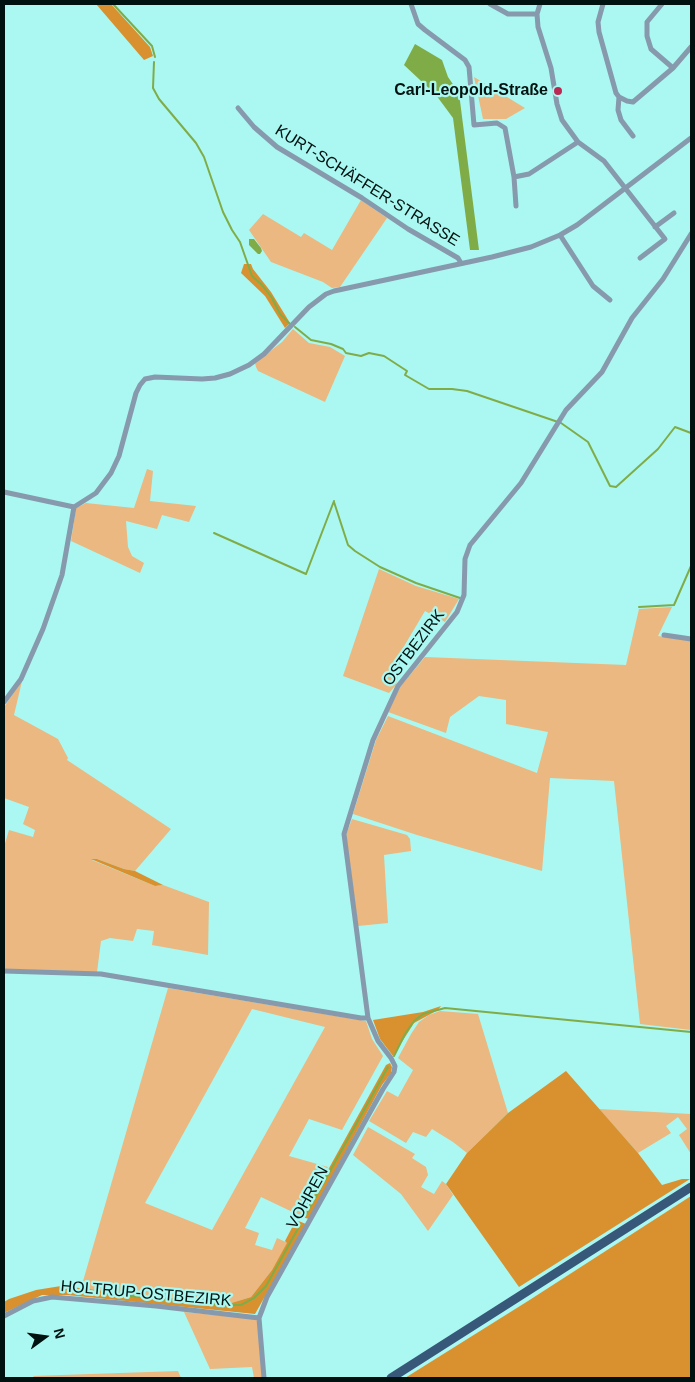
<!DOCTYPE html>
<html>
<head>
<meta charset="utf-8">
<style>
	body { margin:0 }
	#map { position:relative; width:695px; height:1382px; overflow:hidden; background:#aaf8f1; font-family:Arial,sans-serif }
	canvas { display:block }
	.frame { position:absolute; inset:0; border:5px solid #001210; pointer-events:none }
	.north { position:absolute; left:20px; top:1312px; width:50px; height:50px; -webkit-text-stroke:4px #aaf8f1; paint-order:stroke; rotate:76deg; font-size:14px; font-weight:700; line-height:20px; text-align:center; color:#001210 }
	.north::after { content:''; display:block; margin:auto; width:18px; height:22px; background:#001210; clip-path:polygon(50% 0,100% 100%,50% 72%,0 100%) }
</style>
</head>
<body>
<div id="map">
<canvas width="695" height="1382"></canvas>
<div class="frame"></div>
<div class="north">N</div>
</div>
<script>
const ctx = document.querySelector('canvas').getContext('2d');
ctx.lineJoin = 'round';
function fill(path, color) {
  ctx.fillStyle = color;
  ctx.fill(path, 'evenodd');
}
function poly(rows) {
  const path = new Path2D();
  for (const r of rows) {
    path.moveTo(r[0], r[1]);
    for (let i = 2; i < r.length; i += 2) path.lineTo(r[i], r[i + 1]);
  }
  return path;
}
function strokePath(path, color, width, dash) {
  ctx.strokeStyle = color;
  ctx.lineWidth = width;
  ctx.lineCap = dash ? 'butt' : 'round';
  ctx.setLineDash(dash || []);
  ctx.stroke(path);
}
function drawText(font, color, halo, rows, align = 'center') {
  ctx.font = font + ' Arial,sans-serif';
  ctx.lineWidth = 4.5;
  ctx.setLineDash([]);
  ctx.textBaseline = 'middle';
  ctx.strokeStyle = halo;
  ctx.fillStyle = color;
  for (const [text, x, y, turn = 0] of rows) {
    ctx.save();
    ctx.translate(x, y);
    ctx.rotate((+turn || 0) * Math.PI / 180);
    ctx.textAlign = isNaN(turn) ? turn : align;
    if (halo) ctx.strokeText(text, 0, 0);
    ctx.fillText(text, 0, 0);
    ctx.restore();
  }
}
const green = poly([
	[474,77,525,108,506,119,483,119],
	[361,200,387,218,340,287,332,288,323,282,271,262,249,230,263,214,301,237,304,233,332,250],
	[293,329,309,343,330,347,345,356,325,402,258,371,256,367,255,363,282,342],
	[147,469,153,471,150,501,196,506,189,522,162,515,157,529,126,521,128,547,132,556,144,563,140,573,71,541,76,508,86,503,134,508],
	[379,569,416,586,459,599,445,622,425,611,400,653,400,670,396,685,389,693,343,676],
	[672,607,658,636,691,641,691,1030,640,1024,614,781,550,778,542,871,417,835,353,814,376,740,388,716,537,773,548,732,506,724,506,700,479,696,450,717,446,733,388,712,400,687,425,657,626,665,639,609],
	[22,681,14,715,58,739,68,758,67,760,171,829,135,871,124,869,97,859,92,860,155,886,163,885,209,902,208,955,152,945,154,931,137,929,133,941,110,938,101,941,97,972,4,969,4,847,9,830,33,837,35,830,23,824,29,807,4,798,4,707],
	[352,819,407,835,410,839,411,851,384,855,388,923,358,926,346,835],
	[168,988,366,1021,372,1039,383,1056,342,1130,309,1119,289,1156,328,1167,301,1216,261,1197,245,1228,259,1233,255,1245,272,1250,277,1238,288,1243,272,1270,251,1297,228,1304,81,1288],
	[252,1009,325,1027,212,1230,145,1203],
	[440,1011,478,1014,508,1113,467,1153,453,1142,432,1129,426,1137,413,1132,406,1143,369,1121,387,1091,398,1097,413,1070,398,1058,411,1034,419,1022,429,1015],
	[599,1109,691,1114,691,1154,679,1135,687,1129,678,1117,666,1126,671,1133,638,1153],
	[368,1127,415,1154,412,1158,426,1167,428,1175,421,1187,434,1194,442,1181,446,1184,453,1195,428,1231,401,1194,353,1155],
	[184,1312,258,1319,262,1378,254,1378,252,1367,210,1369],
	[178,1371,181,1378,35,1378,33,1376]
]);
const forest = poly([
	[96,4,111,4,150,47,153,56,144,60],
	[244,264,251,264,253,269,271,292,290,323,285,328,265,296,241,273],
	[91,859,97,859,124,869,135,871,163,885,155,886],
	[441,1006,438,1010,414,1023,393,1056,380,1039,373,1020,423,1012],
	[390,1063,392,1067,391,1073,382,1085,309,1219,302,1217,386,1065],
	[566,1071,638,1153,662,1185,682,1179,690,1179,519,1287,446,1184,467,1153,508,1113],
	[691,1196,691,1378,405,1378,528,1301],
	[296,1220,306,1224,255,1314,67,1295,42,1295,4,1313,4,1302,9,1299,36,1290,61,1286,228,1304,251,1297,272,1270,287,1243,285,1241]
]);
const water = poly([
	[415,44,442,60,448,77,459,93,479,250,470,250,453,118,436,95,404,65],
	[249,239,254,239,261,248,262,251,260,254,258,254,249,245]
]);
const stream = poly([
	[113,4,152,46,155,57],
	[154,62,153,88,159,99,196,143,204,157,223,212,232,230,240,242,252,276,262,285,272,298,280,314,290,324],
	[295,327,311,340,331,344,343,349,346,353,361,356,369,353,384,356,407,371,405,375,429,389,452,389,467,391,561,423,588,442,610,486,616,487,658,449,675,427,691,433],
	[334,502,348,545,355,551,380,567,416,583,460,598],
	[214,533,306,574,334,501],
	[639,607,674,605,691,566],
	[394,1056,405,1034,414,1021,423,1014,445,1008,691,1032],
	[305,1216,388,1067],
	[109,1294,219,1305,241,1305,254,1298,266,1286,300,1225]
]);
const street = poly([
	[411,4,418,24,425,30,465,60,469,67,474,125,497,123,505,128,514,177,529,174,578,142],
	[490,4,508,14,537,14],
	[540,4,537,14,538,27,551,68,557,104,562,120,578,142,604,161,665,239,640,258],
	[603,4,598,22,599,32,616,93,619,97,627,101,633,102,673,68,691,47],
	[662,4,647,22,647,36,651,49,673,68],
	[619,97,618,110,621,120,633,136],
	[238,108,254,127,277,147,362,198,408,229,458,258,461,263],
	[514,177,516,206],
	[655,227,674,213],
	[560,235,593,286,610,300],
	[4,492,74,507,96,493,111,473,119,456,136,393,140,385,145,379,155,377,202,379,215,378,230,374,249,365,264,354,309,307,326,294,334,291,492,257,531,247,560,235,577,225,691,138],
	[664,635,691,639],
	[4,702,21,679,43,629,62,575,74,507],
	[4,971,101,974,361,1018,368,1018],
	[4,1316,33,1301,52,1297,156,1306,259,1318],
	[264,1378,259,1318,267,1297,383,1089,394,1072,395,1066,391,1058,378,1041,368,1018,344,834,373,740,398,686,457,612,464,595,465,559,470,545,521,483,566,410,602,372,632,318,663,279,691,234]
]);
const primary = poly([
	[391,1378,691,1187]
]);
const markers = [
	[558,91,5,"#b92953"]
];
const poiNames = [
	["Carl-Leopold-Straße",548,91]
];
const streetNames = [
	["KURT-SCHÄFFER-STRASSE",367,186,32],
	["OSTBEZIRK",414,648,-53],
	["VOHREN",308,1198,-61],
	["HOLTRUP-OSTBEZIRK",146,1294,5]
];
fill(green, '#eab880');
fill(forest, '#d9912f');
fill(water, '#80ac48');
strokePath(stream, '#80ac48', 2);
strokePath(street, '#8799ac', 5);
strokePath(primary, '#375878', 9);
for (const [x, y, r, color] of markers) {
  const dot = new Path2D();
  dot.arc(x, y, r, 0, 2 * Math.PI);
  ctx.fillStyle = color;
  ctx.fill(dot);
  strokePath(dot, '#aaf8f1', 2);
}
drawText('bold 16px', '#001210', '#aaf8f1', poiNames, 'right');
drawText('16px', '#001210', '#aaf8f1', streetNames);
</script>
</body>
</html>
